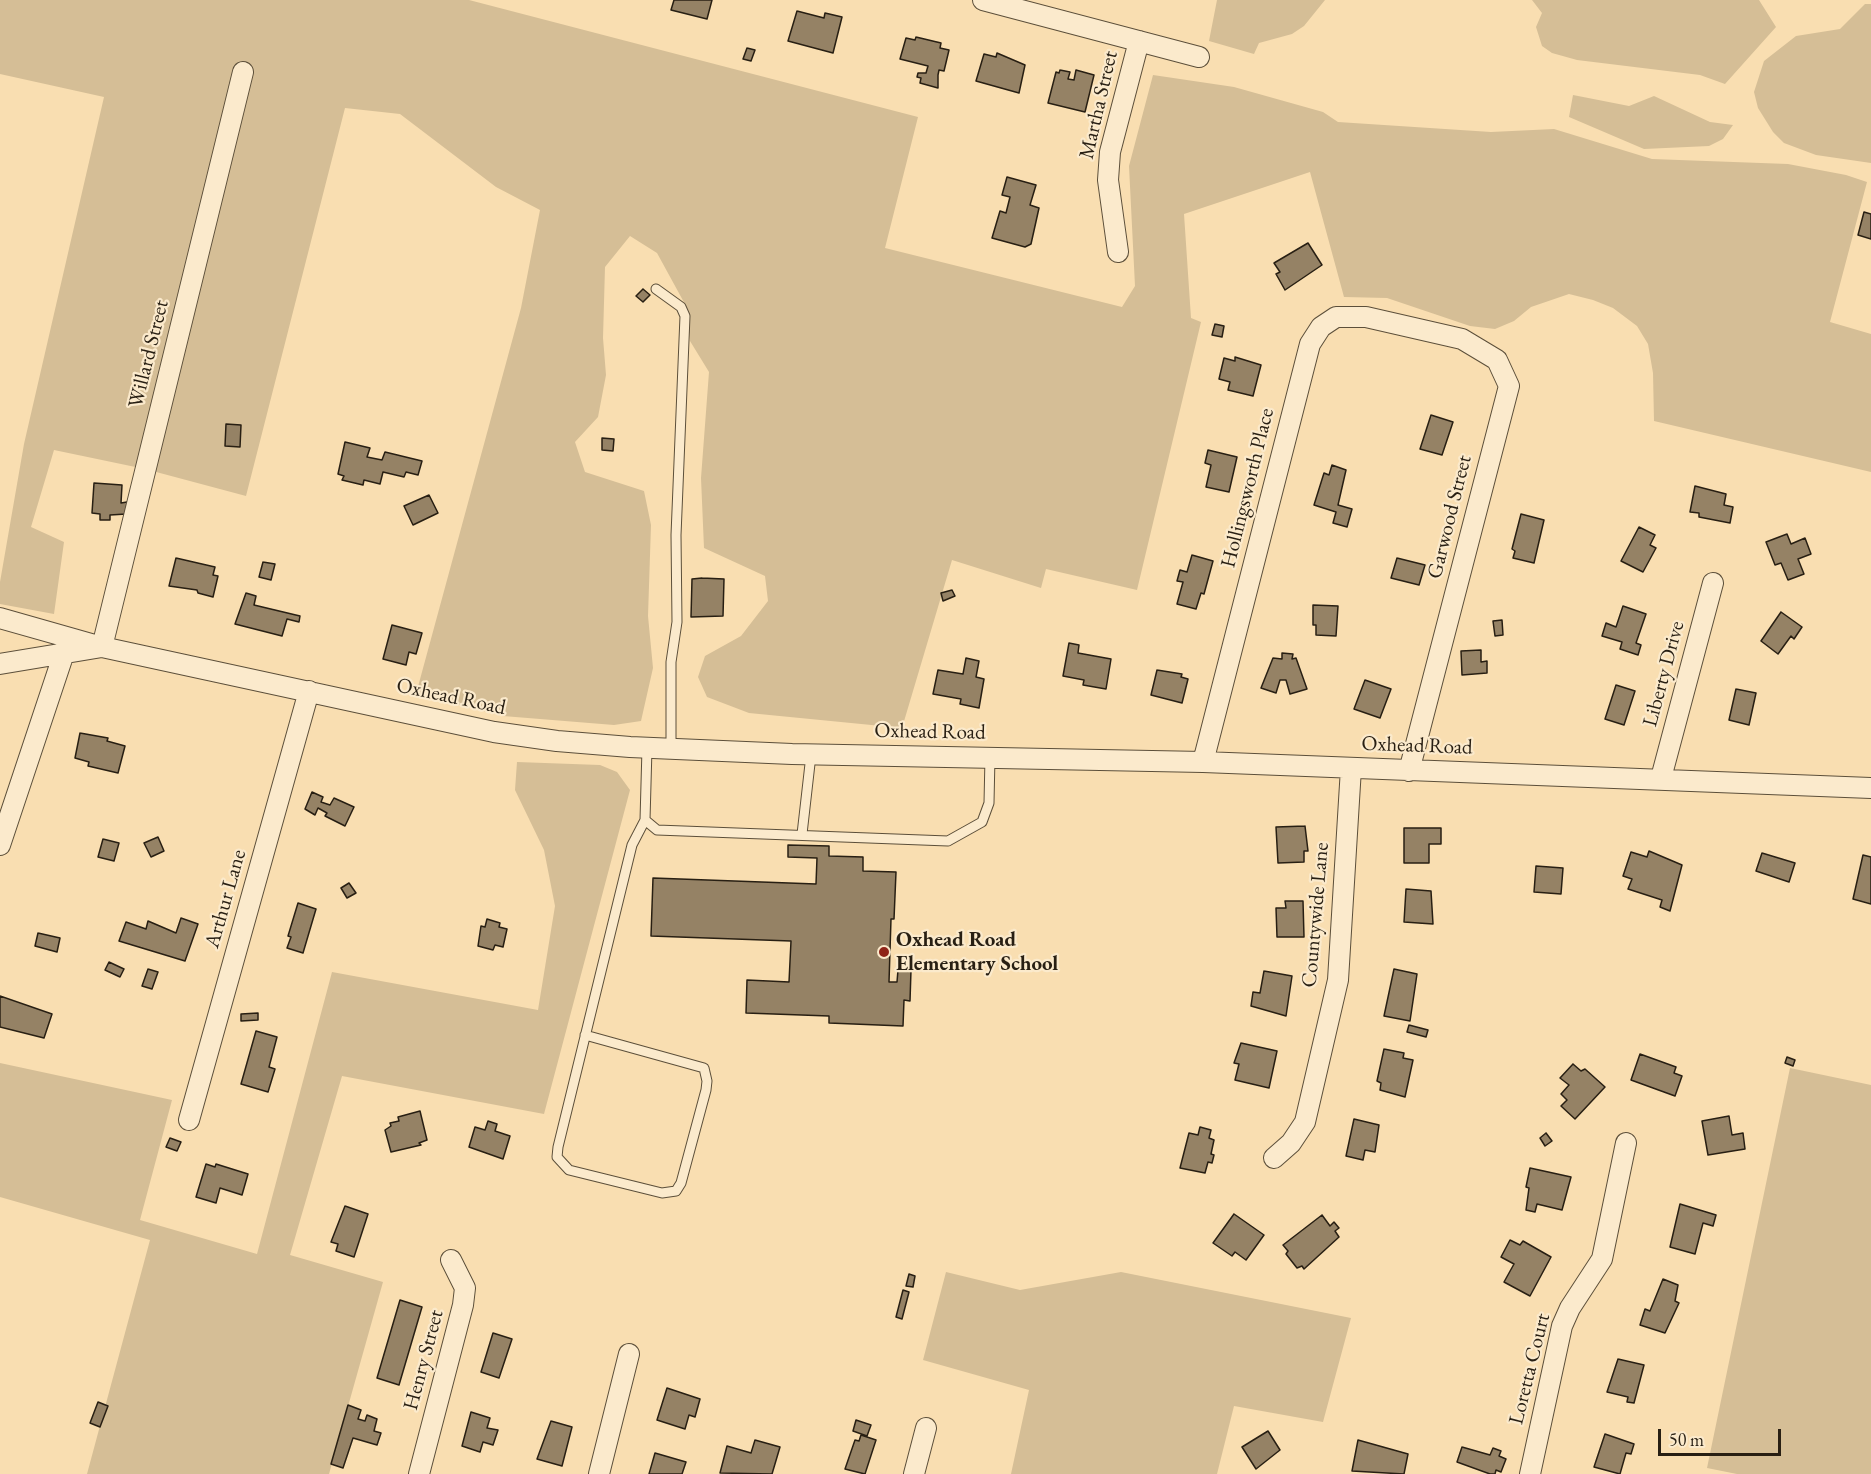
<!DOCTYPE html>
<html>
<head>
<meta charset="utf-8">
<style>
	body { margin:0 }
	#map { position:relative; width:1871px; height:1474px; overflow:hidden; background:#f9deb1; font-family:"EB Garamond",serif }
	canvas { display:block }
	.scale { position:absolute; left:1658px; top:1429px; width:123px; height:27px; box-sizing:border-box; border:3px solid #281f13; border-top:0; padding-left:8px; font-size:18px; line-height:21px; white-space:nowrap; color:#281f13; -webkit-text-stroke:4px #fbeacc; paint-order:stroke }
</style>
</head>
<body>
<div id="map">
<canvas width="1871" height="1474"></canvas>
<div class="scale">50 m</div>
</div>
<script>
const ctx = document.querySelector('canvas').getContext('2d');
ctx.lineJoin = 'round';
function fill(path, color) {
  ctx.fillStyle = color;
  ctx.fill(path, 'evenodd');
}
function poly(rows) {
  const path = new Path2D();
  for (const r of rows) {
    path.moveTo(r[0], r[1]);
    for (let i = 2; i < r.length; i += 2) path.lineTo(r[i], r[i + 1]);
  }
  return path;
}
function strokePath(path, color, width, dash) {
  ctx.strokeStyle = color;
  ctx.lineWidth = width;
  ctx.lineCap = dash ? 'butt' : 'round';
  ctx.setLineDash(dash || []);
  ctx.stroke(path);
}
function drawText(font, color, halo, rows, align = 'center') {
  ctx.font = font + ' "EB Garamond",serif';
  ctx.lineWidth = 4.5;
  ctx.setLineDash([]);
  ctx.textBaseline = 'middle';
  ctx.strokeStyle = halo;
  ctx.fillStyle = color;
  for (const [text, x, y, turn = 0] of rows) {
    ctx.save();
    ctx.translate(x, y);
    ctx.rotate((+turn || 0) * Math.PI / 180);
    ctx.textAlign = isNaN(turn) ? turn : align;
    if (halo) ctx.strokeText(text, 0, 0);
    ctx.fillText(text, 0, 0);
    ctx.restore();
  }
}
const green = poly([
	[0,0,469,0,918,117,885,248,1122,307,1135,286,1129,166,1153,75,1234,87,1323,112,1338,122,1491,132,1554,129,1652,159,1788,164,1846,175,1867,182,1830,322,1871,334,1871,472,1654,421,1653,373,1648,344,1637,326,1613,308,1593,300,1569,294,1531,307,1514,321,1495,329,1470,326,1387,298,1344,297,1310,172,1184,214,1191,318,1201,322,1137,590,1046,569,1041,588,952,560,902,728,749,713,707,697,698,677,705,656,741,636,768,601,765,576,704,548,701,478,709,372,690,341,686,306,657,253,630,236,605,267,603,338,606,375,598,417,575,442,585,472,644,491,651,525,648,616,653,668,641,721,614,725,503,716,416,694,521,308,540,210,496,187,400,114,345,108,246,496,145,469,54,450,31,527,64,542,54,614,0,604,0,582,24,444,104,97,0,74],
	[1217,0,1325,0,1304,26,1292,34,1259,43,1254,54,1209,41],
	[1532,0,1759,0,1776,27,1725,84,1700,75,1577,60,1552,53,1542,46,1536,27,1542,13],
	[1865,4,1871,4,1871,163,1816,155,1784,143,1773,132,1758,108,1754,92,1764,61,1796,36,1840,29],
	[1573,95,1629,106,1654,96,1710,122,1733,125,1723,139,1709,146,1644,149,1569,117],
	[517,762,600,765,617,772,630,790,544,1114,342,1076,290,1255,383,1282,329,1474,87,1474,150,1240,0,1197,0,1063,172,1100,140,1220,257,1254,332,972,538,1010,555,906,544,850,515,790],
	[1790,1068,1871,1085,1871,1474,1737,1474,1707,1468],
	[946,1272,1020,1290,1121,1272,1351,1318,1323,1422,1234,1406,1217,1474,1011,1474,1029,1390,923,1360]
]);
const building = poly([
	[674,0,712,0,707,19,671,10,674,0],
	[797,11,824,18,825,13,842,17,833,53,788,41,797,11],
	[916,37,941,43,940,48,949,50,944,71,939,70,938,75,938,88,920,83,921,78,917,77,918,73,926,73,928,66,900,59,906,38,915,40,916,37],
	[747,48,755,50,751,61,743,59,747,48],
	[997,53,1025,65,1019,93,976,81,984,54,996,57,997,53],
	[1060,70,1070,72,1068,79,1074,80,1076,70,1094,75,1085,112,1048,103,1056,72,1059,73,1060,70],
	[1007,177,1036,185,1030,205,1039,208,1031,244,1025,247,992,238,1000,211,1006,213,1010,197,1002,195,1007,177],
	[1864,212,1871,214,1871,239,1858,235,1864,212],
	[1308,243,1322,265,1285,290,1276,274,1280,272,1274,263,1308,243],
	[643,289,650,295,643,302,636,296,643,289],
	[1215,324,1224,326,1222,337,1212,335,1215,324],
	[1235,357,1261,365,1253,396,1228,390,1230,382,1219,379,1224,358,1235,361,1235,357],
	[1431,415,1453,422,1442,455,1420,449,1431,415],
	[226,424,241,425,240,447,225,446,226,424],
	[602,438,614,439,613,451,602,450,602,438],
	[345,442,370,448,367,457,382,460,385,452,422,461,418,475,406,472,404,477,383,472,380,484,364,480,363,485,342,480,344,476,338,474,345,442],
	[1208,450,1237,457,1229,492,1206,487,1211,465,1205,463,1208,450],
	[1332,465,1346,470,1338,505,1352,509,1347,527,1333,523,1336,512,1314,505,1324,473,1329,475,1332,465],
	[94,483,122,485,121,503,127,502,126,514,110,515,110,520,100,520,100,514,92,513,94,483],
	[1695,486,1726,494,1724,505,1733,507,1730,523,1699,517,1699,513,1690,512,1695,486],
	[429,495,438,513,413,525,404,506,429,495],
	[1521,514,1544,520,1534,563,1513,558,1515,551,1512,549,1521,514],
	[1639,527,1655,535,1650,545,1656,548,1643,572,1621,561,1639,527],
	[1787,534,1791,544,1805,538,1811,554,1798,559,1804,574,1788,580,1781,563,1775,565,1766,542,1787,534],
	[1192,555,1213,561,1204,594,1201,593,1196,609,1177,604,1183,582,1177,581,1180,570,1187,572,1192,555],
	[176,558,215,567,213,575,218,576,213,597,198,593,197,590,169,586,176,558],
	[1397,558,1425,565,1419,585,1391,578,1397,558],
	[263,562,275,564,271,580,259,577,263,562],
	[702,578,724,579,723,616,691,617,692,579,702,578],
	[952,590,955,596,943,601,941,593,952,590],
	[246,593,256,596,254,605,300,616,299,622,287,619,282,636,235,624,246,593],
	[1313,605,1338,606,1336,636,1316,635,1316,625,1313,625,1313,605],
	[1623,606,1646,614,1636,643,1641,645,1638,655,1620,649,1622,642,1602,636,1606,623,1616,627,1623,606],
	[1781,612,1802,627,1794,639,1791,636,1778,654,1761,641,1781,612],
	[1502,620,1503,635,1495,636,1493,621,1502,620],
	[392,625,422,633,416,654,409,652,406,665,383,659,392,625],
	[1069,643,1079,645,1078,653,1111,659,1106,689,1083,685,1084,680,1063,676,1069,643],
	[1481,650,1481,662,1487,661,1487,673,1462,675,1461,651,1481,650],
	[1282,653,1293,654,1292,659,1296,658,1307,689,1290,694,1286,680,1280,680,1276,693,1261,688,1273,658,1282,659,1282,653],
	[966,658,979,661,976,677,984,679,979,708,960,704,961,699,933,694,938,670,963,674,966,658],
	[1157,670,1182,674,1181,677,1188,679,1182,703,1151,695,1157,670],
	[1365,680,1391,689,1380,718,1354,709,1365,680],
	[1616,685,1635,691,1624,725,1605,719,1616,685],
	[1736,689,1756,693,1749,725,1729,720,1736,689],
	[80,733,108,738,107,741,125,746,118,773,88,766,89,762,75,758,80,733],
	[312,792,323,797,321,802,330,805,334,798,354,807,345,826,325,816,327,813,318,808,315,815,305,809,312,792],
	[1305,826,1308,851,1304,851,1304,862,1278,863,1276,827,1305,826],
	[1404,828,1441,828,1441,844,1429,844,1429,863,1404,863,1404,828],
	[158,837,164,851,151,857,144,843,158,837],
	[103,839,119,843,114,861,98,857,103,839],
	[788,845,829,846,829,856,863,857,863,871,896,872,894,919,891,919,889,982,897,982,898,970,911,970,910,1001,904,1000,903,1026,829,1023,829,1016,746,1013,747,980,789,982,791,941,651,936,653,878,816,884,817,858,788,857,788,845],
	[1649,851,1682,865,1670,911,1660,907,1662,900,1628,889,1632,879,1623,876,1631,852,1647,857,1649,851],
	[1762,853,1795,863,1789,882,1756,871,1762,853],
	[1863,855,1871,857,1871,904,1853,899,1863,855],
	[1536,866,1563,868,1561,894,1534,892,1536,866],
	[349,883,356,893,347,898,341,888,349,883],
	[1406,889,1431,891,1433,924,1404,922,1406,889],
	[1285,901,1303,901,1304,937,1277,937,1276,908,1286,908,1285,901],
	[298,903,316,909,303,953,287,948,291,937,288,936,298,903],
	[181,918,198,924,185,961,119,941,126,922,146,929,148,921,176,933,181,918],
	[487,919,500,923,499,927,507,929,503,947,495,945,493,950,478,946,481,926,485,927,487,919],
	[38,933,60,938,57,952,35,946,38,933],
	[109,962,124,969,120,977,105,970,109,962],
	[148,969,158,972,152,989,142,986,148,969],
	[1394,969,1417,974,1410,1021,1384,1016,1394,969],
	[1264,971,1292,976,1286,1016,1251,1006,1253,992,1260,993,1264,971],
	[0,996,52,1014,44,1038,0,1027,0,996],
	[258,1013,258,1020,241,1021,241,1014,258,1013],
	[1409,1025,1428,1030,1426,1037,1407,1032,1409,1025],
	[256,1031,277,1037,269,1067,275,1069,268,1092,241,1084,256,1031],
	[1241,1043,1277,1051,1269,1088,1235,1080,1239,1064,1234,1063,1241,1043],
	[1384,1049,1404,1053,1403,1058,1413,1060,1405,1097,1380,1090,1381,1083,1377,1081,1384,1049],
	[1640,1054,1676,1067,1674,1073,1682,1076,1675,1096,1631,1080,1640,1054],
	[1787,1057,1795,1060,1793,1066,1785,1063,1787,1057],
	[1573,1064,1581,1071,1585,1069,1605,1087,1575,1119,1561,1106,1567,1100,1561,1094,1569,1085,1560,1078,1573,1064],
	[420,1111,427,1140,419,1143,421,1145,391,1152,385,1130,391,1126,390,1123,399,1121,398,1117,420,1111],
	[1729,1116,1732,1135,1743,1133,1745,1149,1708,1155,1702,1121,1729,1116],
	[1354,1119,1379,1125,1375,1152,1365,1150,1363,1160,1346,1156,1354,1119],
	[488,1121,497,1124,495,1131,510,1136,503,1159,469,1147,475,1127,485,1130,488,1121],
	[1200,1127,1211,1130,1209,1138,1214,1140,1211,1154,1214,1155,1212,1163,1208,1162,1205,1173,1180,1168,1189,1133,1198,1135,1200,1127],
	[1546,1133,1552,1141,1545,1146,1540,1138,1546,1133],
	[170,1138,181,1142,177,1151,166,1147,170,1138],
	[206,1164,215,1167,216,1164,248,1174,242,1195,220,1188,216,1203,196,1197,206,1164],
	[1530,1168,1571,1177,1562,1210,1537,1204,1535,1212,1526,1210,1529,1188,1526,1187,1530,1168],
	[1680,1204,1716,1215,1713,1226,1703,1223,1695,1254,1670,1247,1680,1204],
	[345,1206,368,1214,354,1257,336,1251,338,1244,331,1242,345,1206],
	[1234,1214,1264,1235,1246,1260,1235,1252,1232,1256,1213,1243,1234,1214],
	[1322,1215,1330,1226,1334,1222,1339,1228,1335,1231,1339,1237,1304,1269,1302,1266,1297,1268,1286,1254,1288,1251,1283,1245,1322,1215],
	[1510,1240,1520,1245,1523,1241,1551,1257,1530,1296,1504,1282,1514,1264,1501,1257,1510,1240],
	[909,1274,915,1276,913,1287,906,1286,909,1274],
	[1663,1279,1678,1285,1675,1301,1679,1303,1665,1333,1640,1325,1645,1309,1650,1311,1663,1279],
	[903,1290,909,1292,902,1319,896,1317,903,1290],
	[400,1300,422,1307,399,1385,377,1378,400,1300],
	[493,1333,512,1339,499,1378,481,1372,493,1333],
	[1618,1359,1644,1365,1634,1403,1627,1402,1628,1397,1607,1392,1618,1359],
	[667,1388,700,1399,695,1417,689,1415,685,1429,657,1420,667,1388],
	[98,1402,108,1406,100,1427,90,1423,98,1402],
	[348,1405,361,1410,358,1419,365,1421,367,1415,377,1419,374,1431,381,1433,377,1445,353,1438,343,1468,331,1464,348,1405],
	[471,1412,490,1418,487,1428,498,1430,493,1445,483,1442,480,1452,462,1446,471,1412],
	[856,1420,871,1425,867,1436,853,1431,856,1420],
	[551,1421,572,1427,562,1466,537,1459,551,1421],
	[1268,1431,1280,1450,1256,1469,1242,1447,1268,1431],
	[1605,1434,1634,1444,1631,1454,1626,1453,1620,1474,1594,1467,1605,1434],
	[861,1435,876,1440,865,1474,845,1469,855,1440,859,1441,861,1435],
	[755,1440,780,1447,772,1474,720,1473,727,1446,751,1453,755,1440],
	[1358,1440,1408,1454,1404,1474,1352,1471,1358,1440],
	[1462,1447,1490,1455,1493,1448,1501,1451,1499,1456,1506,1459,1501,1472,1496,1470,1495,1474,1490,1474,1457,1462,1462,1447],
	[655,1453,686,1462,682,1474,649,1474,655,1453]
]);
const service = poly([
	[656,289,681,307,685,316,676,535,677,622,671,662,671,749],
	[647,748,645,820,657,830,948,841,982,822,989,803,990,757],
	[802,834,811,755],
	[585,1035,704,1068,707,1081,706,1090,681,1183,676,1191,662,1193,569,1170,557,1157,558,1147,632,845,645,820]
]);
const minor = poly([
	[983,0,1199,57],
	[1118,252,1108,180,1110,152,1139,41],
	[0,618,102,647,243,72],
	[0,664,102,647,494,732,557,741,630,747,792,754,1203,762,1871,788],
	[1203,762,1310,344,1321,327,1336,317,1366,317,1462,339,1497,360,1509,386,1409,771],
	[1661,778,1713,583],
	[0,845,64,653],
	[189,1120,309,691],
	[1274,1158,1291,1143,1305,1122,1338,980,1351,768],
	[419,1474,463,1305,465,1288,451,1260],
	[599,1474,629,1354],
	[914,1474,926,1428],
	[1530,1474,1562,1326,1570,1308,1602,1259,1626,1143]
]);
const markers = [
	[884,952,6,"#8f2418"]
];
const streetNames = [
	["Martha Street",1099,105,-77],
	["Willard Street",149,354,-76],
	["Hollingsworth Place",1248,488,-76],
	["Garwood Street",1450,517,-76],
	["Liberty Drive",1664,674,-75],
	["Oxhead Road",451,697,12],
	["Oxhead Road",930,732,1],
	["Oxhead Road",1417,746,2],
	["Arthur Lane",226,899,-74],
	["Countywide Lane",1316,915,-85],
	["Henry Street",424,1360,-75],
	["Loretta Court",1530,1369,-76]
];
const poiNames = [
	["Oxhead Road",896,940],
	["Elementary School",896,964]
];
fill(green, '#d5be96');
fill(building, '#958265');
strokePath(building, '#281f13', 1.5);
strokePath(service, '#5c4f3a', 11);
strokePath(minor, '#5c4f3a', 22);
strokePath(service, '#fbeacc', 9);
strokePath(minor, '#fbeacc', 20);
for (const [x, y, r, color] of markers) {
  const dot = new Path2D();
  dot.arc(x, y, r, 0, 2 * Math.PI);
  ctx.fillStyle = color;
  ctx.fill(dot);
  strokePath(dot, '#fbeacc', 2);
}
drawText('21px', '#281f13', '#fbeacc', streetNames);
drawText('bold 21px', '#281f13', '#fbeacc', poiNames, 'left');
</script>
</body>
</html>
